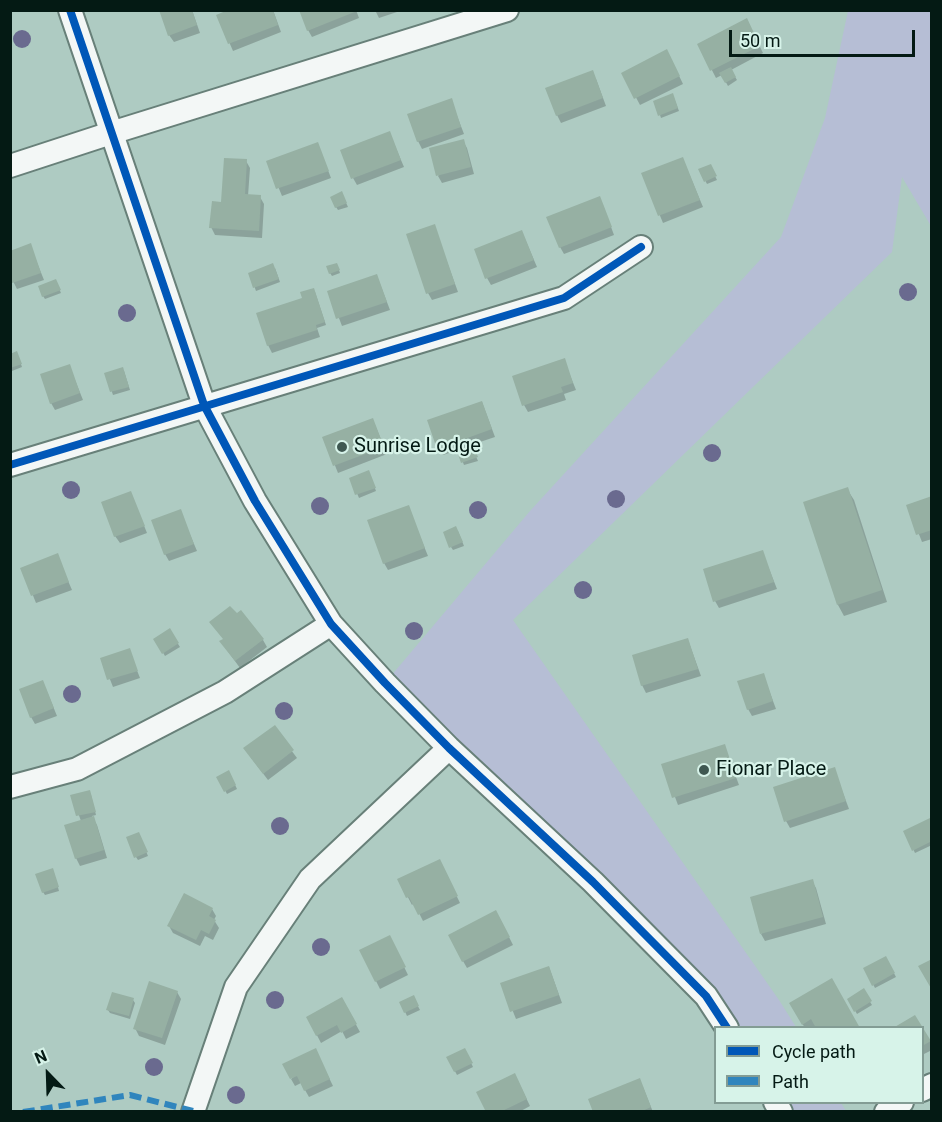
<!DOCTYPE html>
<html>
<head>
<meta charset="utf-8">
<style>
	body { margin:0 }
	#map { position:relative; width:942px; height:1122px; overflow:hidden; background:#aecbc2; font-family:Roboto,sans-serif }
	canvas { display:block }
	.frame { position:absolute; inset:0; border:12px solid #041a14; pointer-events:none }
	.legend { position:absolute; left:714px; top:1026px; width:210px; height:78px; box-sizing:border-box; background:#d7f3e9; border:2px solid #839c94; margin:0; padding:8px 10px; list-style:none; font-size:18px; color:#041a14 }
	.legend li { display:flex; align-items:center; gap:12px; height:30px }
	.legend b { width:30px; border:2px solid #839c94 }
	.north { position:absolute; left:18px; top:1044px; width:60px; height:60px; -webkit-text-stroke:4px #d7f3e9; paint-order:stroke; rotate:337deg; font-size:16px; font-weight:700; line-height:24px; text-align:center; color:#041a14 }
	.north::after { content:''; display:block; margin:auto; width:21px; height:27px; background:#041a14; clip-path:polygon(50% 0,100% 100%,50% 72%,0 100%) }
	.scale { position:absolute; left:729px; top:30px; width:186px; height:27px; box-sizing:border-box; border:3px solid #041a14; border-top:0; padding-left:8px; font-size:18px; line-height:21px; white-space:nowrap; color:#041a14; -webkit-text-stroke:4px #d7f3e9; paint-order:stroke }
</style>
</head>
<body>
<div id="map">
<canvas width="942" height="1122"></canvas>
<div class="frame"></div>
<ul class="legend">
<li><b style="height:8px;background:#0057b8"></b>Cycle path</li>
<li><b style="height:8px;background:#3085bd"></b>Path</li>
</ul>
<div class="north">N</div>
<div class="scale">50 m</div>
</div>
<script>
const ctx = document.querySelector('canvas').getContext('2d');
ctx.lineJoin = 'round';
function fill(path, color) {
  ctx.fillStyle = color;
  ctx.fill(path, 'evenodd');
}
function poly(rows) {
  const path = new Path2D();
  for (const r of rows) {
    path.moveTo(r[0], r[1]);
    for (let i = 2; i < r.length; i += 2) path.lineTo(r[i], r[i + 1]);
  }
  return path;
}
function strokePath(path, color, width, dash) {
  ctx.strokeStyle = color;
  ctx.lineWidth = width;
  ctx.lineCap = dash ? 'butt' : 'round';
  ctx.setLineDash(dash || []);
  ctx.stroke(path);
}
function drawText(font, color, halo, rows, align = 'center') {
  ctx.font = font + ' Roboto,sans-serif';
  ctx.lineWidth = 4.5;
  ctx.setLineDash([]);
  ctx.textBaseline = 'middle';
  ctx.strokeStyle = halo;
  ctx.fillStyle = color;
  for (const [text, x, y, turn = 0] of rows) {
    ctx.save();
    ctx.translate(x, y);
    ctx.rotate((+turn || 0) * Math.PI / 180);
    ctx.textAlign = isNaN(turn) ? turn : align;
    if (halo) ctx.strokeText(text, 0, 0);
    ctx.fillText(text, 0, 0);
    ctx.restore();
  }
}
const green = poly([
	[848,11,931,11,931,226,902,177,892,252,513,620,779,1000,796,1027,727,1027,385,683,530,511,781,237,825,118],
	[775,1103,841,1103,846,1111,781,1111]
]);
const shadow = poly([
	[192,10,200,33,174,42,169,35],
	[273,10,281,32,233,51,218,16],
	[356,10,359,18,312,37,308,30],
	[375,10,403,10,379,18],
	[750,27,763,53,731,70,737,80,728,86,722,75,716,78,699,45],
	[671,59,683,84,640,105,623,73],
	[596,79,606,106,561,123,557,115],
	[674,98,679,111,661,118,660,115],
	[451,100,464,134,422,149,418,141],
	[389,132,404,167,357,185,353,178],
	[463,141,467,148,474,174,442,183,438,176],
	[318,144,331,178,282,196,268,162],
	[683,159,703,207,663,223,643,174],
	[246,161,250,168,248,196,260,197,264,204,262,238,215,235,211,227],
	[710,166,717,180,707,184,700,170],
	[343,196,348,207,338,210,336,207],
	[603,205,614,235,564,254,560,247],
	[434,226,458,292,432,300,428,293],
	[522,232,537,267,491,285,487,278],
	[30,245,44,280,17,289,10,275,10,252],
	[338,267,340,273,332,276,330,273],
	[275,268,280,282,256,291,250,274],
	[377,276,390,310,342,326,329,292],
	[57,284,61,293,45,299,43,296],
	[315,292,326,325,317,328,320,337,272,353,268,345],
	[10,355,18,356,22,367,12,371],
	[564,360,576,390,564,394,566,400,528,412,524,405],
	[69,365,83,400,55,410,51,403],
	[124,371,130,390,113,395,106,374],
	[482,402,495,437,471,445,478,461,464,465,458,450,443,455,439,448],
	[373,420,387,454,338,473,324,438],
	[370,475,376,491,359,498,351,479],
	[847,489,854,500,887,602,844,616,838,605],
	[131,493,147,533,120,543,115,536],
	[932,498,932,539,922,542,908,506],
	[408,507,428,556,388,570,384,563],
	[180,511,197,551,169,561,165,554],
	[458,531,464,546,453,550,451,547],
	[762,551,777,589,719,608,715,601],
	[57,555,72,590,36,603,22,568],
	[169,630,180,647,165,656,155,639],
	[263,640,267,647,240,668,221,642],
	[688,640,701,676,646,693,642,685],
	[129,650,140,678,113,687,102,659],
	[763,674,776,709,752,716,748,709],
	[46,689,57,716,35,724,31,717],
	[274,727,297,758,268,780,249,755],
	[724,745,739,785,678,805,663,765],
	[834,769,849,809,790,828,786,821],
	[229,772,237,789,227,794,218,777],
	[91,795,96,815,92,816,97,825,107,858,80,866,76,858,81,821,72,796],
	[929,820,932,824,932,845,915,853,905,832],
	[140,837,148,856,138,860,136,857],
	[443,868,460,903,423,921,414,903,412,905,399,880],
	[54,873,59,891,45,895,43,892],
	[812,881,816,888,826,924,765,941,761,934],
	[212,909,216,916,214,920,219,928,213,940,205,936,200,946,173,933,169,926],
	[500,919,513,945,467,968,463,961],
	[393,944,408,975,380,989,361,951],
	[886,958,896,977,875,988,865,969],
	[549,967,562,1003,516,1019,502,984],
	[863,990,872,1005,857,1014,849,1000],
	[177,992,181,999,165,1045,139,1036,135,1028],
	[413,997,420,1010,407,1016,401,1003],
	[342,999,360,1032,346,1039,342,1031,321,1043,308,1018],
	[133,1000,135,1003,130,1019,110,1013,108,1010],
	[797,1015,859,1028,805,1028],
	[922,1029,932,1044,932,1050,922,1055],
	[465,1050,473,1067,457,1075,448,1058],
	[319,1057,333,1086,309,1097,301,1083,295,1086,291,1079],
	[519,1083,530,1106,519,1112,487,1112],
	[643,1087,653,1112,595,1112]
]);
const building = poly([
	[159,10,192,10,197,25,168,36],
	[228,10,273,10,278,25,228,44,216,15],
	[299,10,357,10,357,11,307,31],
	[747,18,760,46,710,71,697,44],
	[667,49,680,76,634,99,621,73],
	[731,67,736,77,725,83,719,73],
	[593,70,603,98,556,116,545,88],
	[673,93,678,108,658,116,653,101],
	[452,98,461,127,417,142,407,114],
	[390,131,401,160,351,179,340,150],
	[464,139,471,167,436,176,429,148],
	[318,142,329,171,276,189,266,161],
	[683,157,700,200,658,216,641,173],
	[224,158,247,159,245,194,261,195,259,231,209,228,212,201,221,202],
	[711,164,717,176,704,182,698,169],
	[342,191,347,203,335,208,330,197],
	[600,196,612,227,559,248,546,217],
	[435,224,455,284,426,294,406,234],
	[522,230,534,260,485,279,474,249],
	[31,243,41,273,12,283,10,251],
	[273,263,279,279,253,288,248,273],
	[337,263,340,270,329,274,326,266],
	[377,274,387,302,336,319,327,291],
	[56,279,61,290,42,297,38,286],
	[314,288,325,322,316,325,317,330,267,346,256,313,302,298,300,292],
	[17,351,22,364,10,368,10,354],
	[565,358,573,383,561,387,563,392,522,406,512,376],
	[70,364,80,393,50,404,40,374],
	[123,367,129,387,110,392,104,373],
	[482,401,492,429,437,449,427,420],
	[373,418,384,447,333,466,322,437],
	[473,445,478,457,461,463,457,451],
	[369,470,376,488,355,495,349,478],
	[848,487,882,590,837,605,803,502],
	[131,491,145,526,114,537,101,502],
	[932,496,932,530,916,535,906,505],
	[409,505,425,548,383,564,367,520],
	[181,509,194,544,164,555,151,520],
	[456,526,463,542,449,548,443,532],
	[763,550,774,582,713,602,703,569],
	[58,553,69,582,31,596,20,568],
	[230,606,237,613,241,610,264,639,235,661,219,641,223,639,209,622],
	[170,628,179,643,162,654,153,639],
	[688,638,698,669,641,686,632,655],
	[130,648,138,671,107,680,100,658],
	[764,673,773,701,747,710,737,681],
	[43,680,54,708,30,718,19,689],
	[275,725,294,750,263,774,243,748],
	[725,744,736,778,672,798,661,764],
	[835,767,846,801,784,822,773,787],
	[229,770,236,785,224,792,216,777],
	[90,790,96,812,76,816,70,795],
	[94,816,104,850,75,859,64,825],
	[930,818,932,841,912,851,903,831],
	[139,832,148,852,134,858,126,837],
	[440,859,458,896,418,915,409,897,406,898,397,879],
	[53,868,59,887,42,893,35,874],
	[813,879,823,917,760,934,750,897],
	[184,893,213,908,209,916,216,920,209,934,201,930,196,940,167,926],
	[496,910,510,937,462,962,448,935],
	[390,935,406,967,375,982,359,950],
	[886,956,895,973,872,986,863,968],
	[930,960,932,963,932,990,918,966],
	[549,966,559,995,510,1012,500,983],
	[832,978,860,1028,816,1028,811,1019,802,1025,789,1003],
	[149,981,178,991,162,1038,133,1029],
	[864,988,872,1001,854,1012,847,999],
	[112,992,134,998,129,1016,106,1010],
	[414,995,419,1006,404,1013,399,1002],
	[342,997,357,1024,341,1033,337,1025,316,1036,306,1017],
	[915,1015,931,1041,922,1046,922,1028,893,1028],
	[316,1048,330,1079,304,1091,297,1076,290,1079,282,1064],
	[465,1048,473,1063,454,1072,446,1057],
	[515,1073,527,1099,500,1112,486,1112,476,1092],
	[640,1078,651,1107,640,1112,593,1112,588,1099]
]);
const minor = poly([
	[70,10,204,405,255,501,331,624,385,683,449,748,593,882,706,996,727,1028],
	[10,166,111,133,507,10],
	[10,465,564,298,641,247],
	[10,787,77,769,225,692,331,624],
	[922,1090,932,1085],
	[775,1102,781,1112],
	[193,1112,236,987,310,879,449,748],
	[886,1112,902,1102]
]);
const quiet = poly([
	[23,1112,130,1095,193,1111]
]);
const cycleway = poly([
	[70,10,204,405,255,501,331,624,385,683,449,748,593,882,706,996,727,1028],
	[10,465,564,298,641,247]
]);
const trees = [
	[22,39],
	[908,292],
	[127,313],
	[712,453],
	[71,490],
	[616,499],
	[320,506],
	[478,510],
	[583,590],
	[414,631],
	[72,694],
	[284,711],
	[280,826],
	[321,947],
	[275,1000],
	[154,1067],
	[236,1095]
];
const markers = [
	[342,447,6,"#3f5851"],
	[704,770,6,"#3f5851"]
];
const poiNames = [
	["Sunrise Lodge",354,447],
	["Fionar Place",716,770]
];
fill(green, '#b6bed5');
fill(shadow, '#0003');
fill(building, '#96b0a3');
strokePath(minor, '#688079', 26);
strokePath(minor, '#f3f7f6', 22);
strokePath(quiet, '#3085bd', 6, [12, 6]);
strokePath(cycleway, '#0057b8', 8);
ctx.fillStyle = '#6a6a8f';
for (const [x, y] of trees) {
  ctx.beginPath();
  ctx.arc(x, y, 9, 0, 2 * Math.PI);
  ctx.fill();
}
for (const [x, y, r, color] of markers) {
  const dot = new Path2D();
  dot.arc(x, y, r, 0, 2 * Math.PI);
  ctx.fillStyle = color;
  ctx.fill(dot);
  strokePath(dot, '#d7f3e9', 2);
}
drawText('20px', '#041a14', '#d7f3e9', poiNames, 'left');
</script>
</body>
</html>
